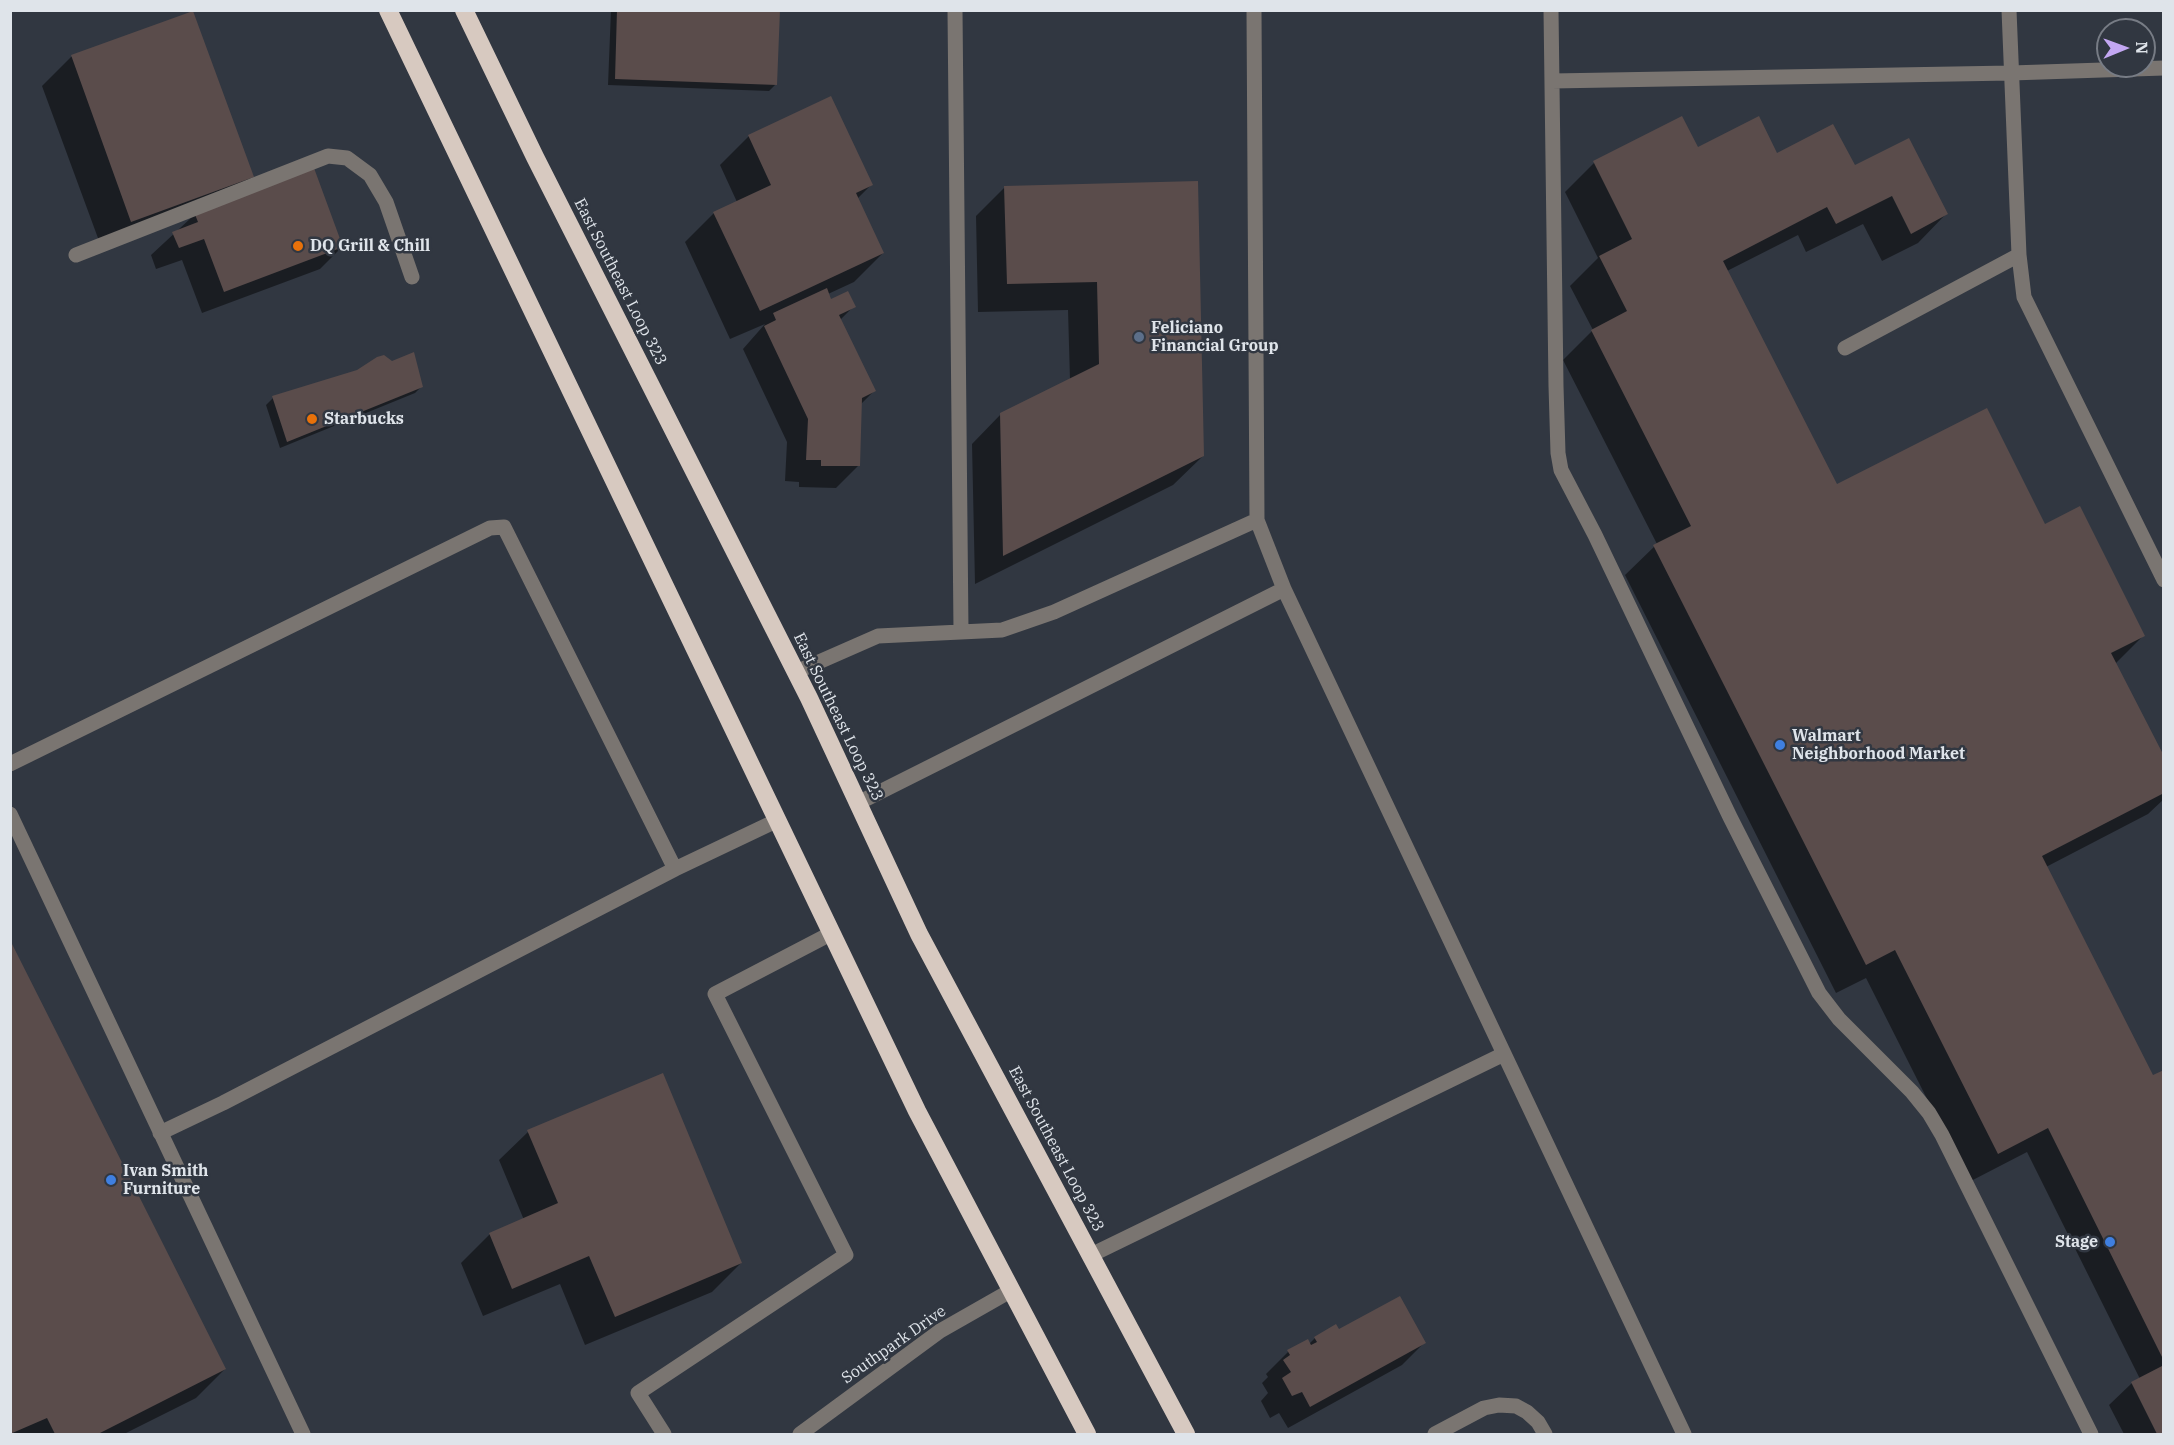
<!DOCTYPE html>
<html>
<head>
<meta charset="utf-8">
<style>
	body { margin:0 }
	#map { position:relative; width:2174px; height:1445px; overflow:hidden; background:#313741; font-family:"IBM Plex Serif",serif }
	canvas { display:block }
	.frame { position:absolute; inset:0; border:12px solid #dfe4ea; pointer-events:none }
	.north { position:absolute; left:2096px; top:18px; width:60px; height:60px; box-sizing:border-box; background:#313741; border:2px solid #777c85; border-radius:50%; rotate:89deg; font-size:16px; font-weight:700; line-height:24px; text-align:center; color:#dfe4ea }
	.north::after { content:''; display:block; margin:auto; width:21px; height:27px; background:#c3a7f2; clip-path:polygon(50% 0,100% 100%,50% 72%,0 100%) }
</style>
</head>
<body>
<div id="map">
<canvas width="2174" height="1445"></canvas>
<div class="frame"></div>
<div class="north">N</div>
</div>
<script>
const ctx = document.querySelector('canvas').getContext('2d');
ctx.lineJoin = 'round';
function fill(path, color) {
  ctx.fillStyle = color;
  ctx.fill(path, 'evenodd');
}
function poly(rows) {
  const path = new Path2D();
  for (const r of rows) {
    path.moveTo(r[0], r[1]);
    for (let i = 2; i < r.length; i += 2) path.lineTo(r[i], r[i + 1]);
  }
  return path;
}
function strokePath(path, color, width, dash) {
  ctx.strokeStyle = color;
  ctx.lineWidth = width;
  ctx.lineCap = dash ? 'butt' : 'round';
  ctx.setLineDash(dash || []);
  ctx.stroke(path);
}
function drawText(font, color, halo, rows, align = 'center') {
  ctx.font = font + ' "IBM Plex Serif",serif';
  ctx.lineWidth = 5;
  ctx.setLineDash([]);
  ctx.textBaseline = 'middle';
  ctx.strokeStyle = halo;
  ctx.fillStyle = color;
  for (const [text, x, y, turn = 0] of rows) {
    ctx.save();
    ctx.translate(x, y);
    ctx.rotate((+turn || 0) * Math.PI / 180);
    ctx.textAlign = isNaN(turn) ? turn : align;
    if (halo) ctx.strokeText(text, 0, 0);
    ctx.fillText(text, 0, 0);
    ctx.restore();
  }
}
const shadow = poly([
	[611,10,779,10,776,84,769,91,608,85],
	[192,13,252,176,227,201,342,247,320,269,202,313,182,260,156,269,151,255,192,217,102,249,42,86,71,57],
	[1681,118,1697,149,1776,155,1854,167,1946,214,1918,243,1882,261,1863,224,1806,252,1798,235,1727,271,1836,486,2045,526,2144,635,2115,664,2164,759,2164,799,2148,814,2046,867,2152,1077,2164,1072,2164,1434,2124,1434,2109,1405,2132,1383,2140,1379,2027,1152,1969,1182,1866,978,1836,993,1625,575,1657,544,1563,360,1593,330,1570,286,1598,258,1565,192,1594,163],
	[749,136,871,185,857,199,883,253,854,282,828,294,831,301,854,306,840,320,874,391,860,405,858,466,836,488,799,487,799,482,785,481,787,442,743,349,765,324,730,339,685,242,714,213,737,202,720,165],
	[1197,183,1203,456,1173,485,975,584,972,444,1001,414,1070,380,1068,310,978,312,976,216,1005,187],
	[391,362,422,386,415,393,280,448,266,405,273,398],
	[10,943,225,1369,196,1398,124,1434,10,1434],
	[528,1132,741,1263,712,1292,585,1345,560,1284,483,1316,461,1263,490,1234,524,1220,499,1160],
	[1338,1331,1424,1343,1402,1365,1288,1428,1279,1413,1270,1418,1261,1401,1268,1393,1262,1383,1268,1377,1266,1374,1288,1352,1309,1344,1315,1338]
]);
const building = poly([
	[617,10,780,10,777,85,615,79],
	[193,11,254,177,131,222,71,55],
	[831,96,873,185,856,193,884,253,760,311,713,212,771,185,748,135],
	[1682,116,1698,147,1759,116,1777,153,1833,124,1855,165,1909,138,1948,214,1911,234,1892,196,1836,224,1827,207,1723,261,1837,484,1987,408,2045,524,2080,506,2145,636,2111,653,2164,756,2164,793,2042,856,2153,1075,2164,1070,2164,1361,2048,1128,1998,1154,1895,950,1866,965,1653,545,1691,526,1591,330,1627,311,1599,256,1632,239,1593,161],
	[314,168,343,247,224,292,204,239,179,248,172,232,198,222,194,212],
	[1198,181,1204,456,1003,556,1000,413,1099,364,1097,282,1007,284,1004,186],
	[827,288,831,299,848,291,856,307,839,315,876,391,862,398,860,466,821,466,821,460,806,460,808,419,764,326,776,320,773,313],
	[414,352,423,387,287,442,272,396,357,370,377,357,384,355,392,361],
	[10,940,226,1369,98,1434,55,1434,47,1418,10,1434],
	[663,1073,742,1263,615,1317,589,1256,512,1289,489,1233,558,1203,527,1130],
	[1400,1296,1426,1343,1310,1407,1302,1392,1292,1396,1282,1378,1291,1372,1283,1360,1290,1355,1287,1350,1308,1339,1311,1345,1317,1342,1314,1337,1336,1324,1339,1329],
	[2164,1365,2164,1434,2157,1434,2131,1382]
]);
const minor = poly([
	[955,10,961,631],
	[1254,10,1257,520,1284,589,1684,1434],
	[1551,10,1556,386,1558,453,1561,470,1595,535,1730,817,1819,993,1839,1019,1912,1092,1929,1113,1942,1135,2091,1434],
	[2009,10,2019,255,2024,297,2164,580],
	[1552,81,2011,73,2164,68],
	[76,255,328,156,347,158,370,175,386,202,412,277],
	[1845,348,2019,255],
	[796,672,878,636,1002,630,1054,612,1257,520],
	[10,764,490,528,504,527,675,869,778,820],
	[858,803,1284,589],
	[10,814,303,1434],
	[160,1133,223,1103,675,869],
	[1091,1255,1504,1054],
	[664,1434,638,1393,846,1255,715,994,832,933],
	[800,1434,940,1331,1012,1290],
	[1435,1434,1484,1408,1499,1405,1516,1406,1527,1412,1538,1422,1545,1434]
]);
const highway = poly([
	[388,10,917,1111,1087,1434],
	[464,10,535,157,809,698,919,934,1186,1434]
]);
const markers = [
	[298,246,6,"#e8710a"],
	[1139,337,6,"#5c6f8a"],
	[312,419,6,"#e8710a"],
	[1780,745,6,"#3f7fe0"],
	[111,1180,6,"#3f7fe0"],
	[2110,1242,6,"#3f7fe0"]
];
const poiNames = [
	["DQ Grill & Chill",310,246],
	["Feliciano",1151,328],
	["Financial Group",1151,346],
	["Starbucks",324,419],
	["Walmart",1792,736],
	["Neighborhood Market",1792,754],
	["Ivan Smith",123,1171],
	["Furniture",123,1189],
	["Stage",2098,1242,"right"]
];
const streetNames = [
	["East Southeast Loop 323",620,282,63],
	["East Southeast Loop 323",838,717,64],
	["East Southeast Loop 323",1056,1149,62],
	["Southpark Drive",894,1345,-35]
];
fill(shadow, '#0007');
fill(building, '#5a4c4b');
strokePath(minor, '#7a7571', 15);
strokePath(highway, '#d7c9c0', 18);
for (const [x, y, r, color] of markers) {
  const dot = new Path2D();
  dot.arc(x, y, r, 0, 2 * Math.PI);
  ctx.fillStyle = color;
  ctx.fill(dot);
  strokePath(dot, '#313741', 2);
}
drawText('bold 16px', '#dfe4ea', '#313741', poiNames, 'left');
drawText('16px', '#dfe4ea', '#313741', streetNames);
</script>
</body>
</html>
